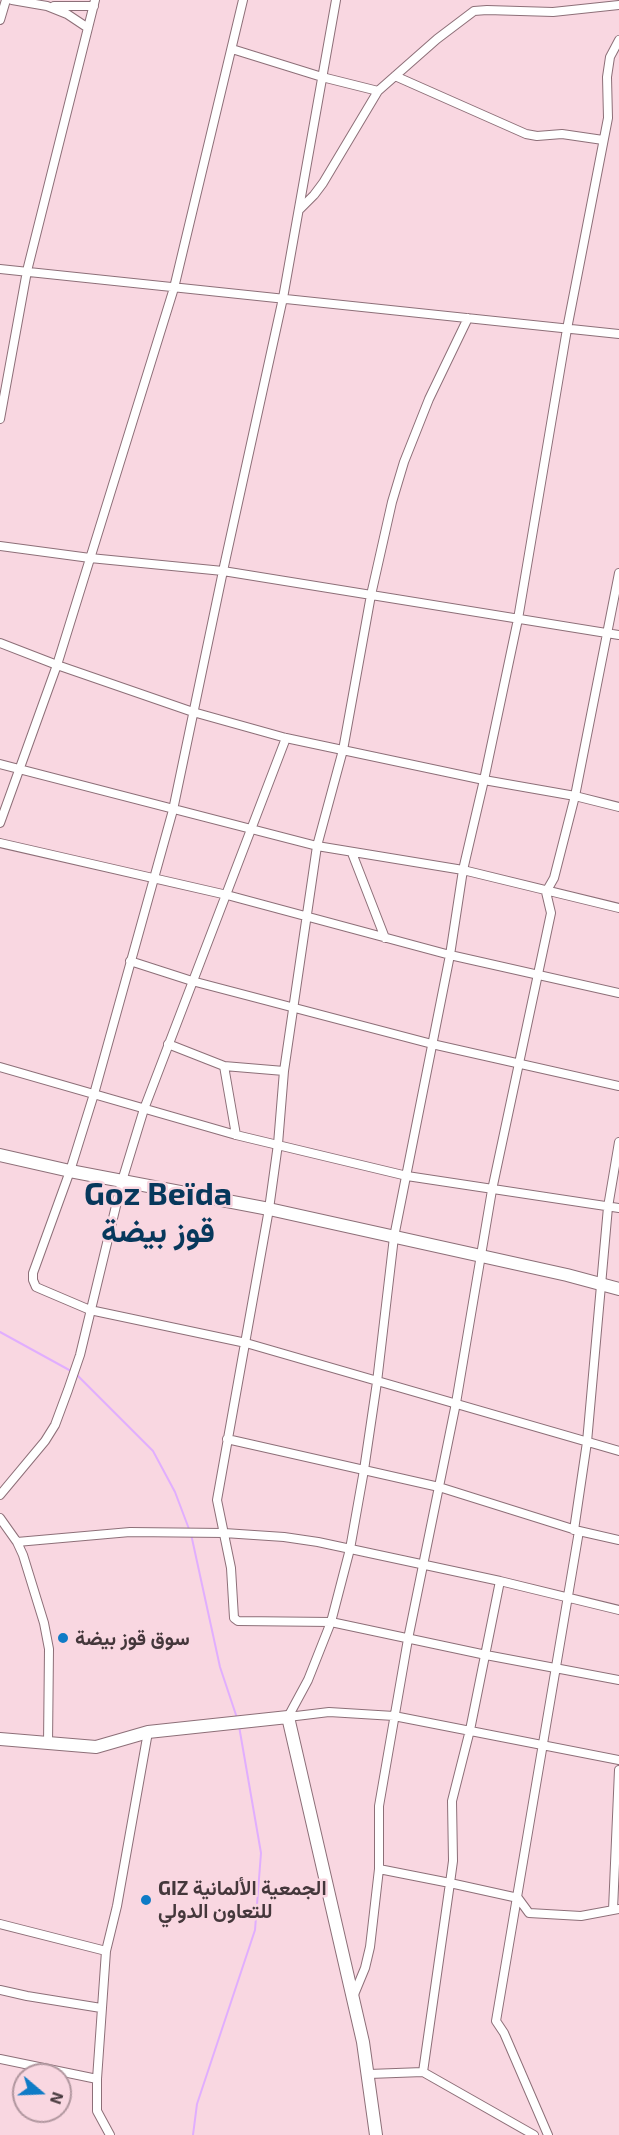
<!DOCTYPE html>
<html>
<head>
<meta charset="utf-8">
<style>
	body { margin:0 }
	#map { position:relative; width:619px; height:2135px; overflow:hidden; background:#f9d7e1; font-family:"Exo 2",sans-serif }
	canvas { display:block }
	.north { position:absolute; left:12px; top:2063px; width:60px; height:60px; box-sizing:border-box; background:#f9d7e1; border:2px solid #b1979f; border-radius:50%; rotate:109deg; font-size:16px; font-weight:700; line-height:24px; text-align:center; color:#44373b }
	.north::after { content:''; display:block; margin:auto; width:21px; height:27px; background:#0f7bc6; clip-path:polygon(50% 0,100% 100%,50% 72%,0 100%) }
</style>
</head>
<body>
<div id="map">
<canvas width="619" height="2135"></canvas>
<div class="north">N</div>
</div>
<script>
const ctx = document.querySelector('canvas').getContext('2d');
ctx.lineJoin = 'round';
function poly(rows) {
  const path = new Path2D();
  for (const r of rows) {
    path.moveTo(r[0], r[1]);
    for (let i = 2; i < r.length; i += 2) path.lineTo(r[i], r[i + 1]);
  }
  return path;
}
function strokePath(path, color, width, dash) {
  ctx.strokeStyle = color;
  ctx.lineWidth = width;
  ctx.lineCap = dash ? 'butt' : 'round';
  ctx.setLineDash(dash || []);
  ctx.stroke(path);
}
function drawText(font, color, halo, rows, align = 'center') {
  ctx.font = font + ' "Exo 2",Vazirmatn,sans-serif';
  ctx.lineWidth = 5;
  ctx.setLineDash([]);
  ctx.textBaseline = 'middle';
  ctx.strokeStyle = halo;
  ctx.fillStyle = color;
  for (const [text, x, y, turn = 0] of rows) {
    ctx.save();
    ctx.translate(x, y);
    ctx.rotate((+turn || 0) * Math.PI / 180);
    ctx.textAlign = isNaN(turn) ? turn : align;
    if (halo) ctx.strokeText(text, 0, 0);
    ctx.fillText(text, 0, 0);
    ctx.restore();
  }
}
const stream = poly([
	[0,1332,71,1371],
	[76,1374,153,1451,175,1492,189,1529],
	[191,1534,220,1667,237,1718],
	[193,2135,197,2104,255,1930,261,1853,239,1726]
]);
const street = poly([
	[12,0,47,6,67,14,88,28],
	[336,0,283,298,223,571,173,810,94,1094,70,1171,33,1273,33,1280,36,1287,43,1290,90,1310,246,1343,619,1451],
	[54,6,94,6],
	[0,20,6,0],
	[232,49,322,77,378,91,437,39,474,11,487,10,553,12,619,5],
	[395,76,526,134,537,136,562,134,603,140],
	[299,210,314,195,323,183,378,91],
	[0,269,619,334],
	[468,318,429,399,404,462,392,502,371,595,343,750,317,846,284,1071,278,1144,269,1209,217,1500,231,1568,234,1618,238,1621,331,1622,486,1655,619,1680],
	[0,419,27,271,95,0],
	[0,546,90,558,223,571,619,635],
	[0,643,57,665,193,712,286,738,484,780,575,796,619,807],
	[0,764,317,846,463,870,619,908],
	[0,823,57,665,174,288,243,0],
	[0,843,227,895,450,955,619,993],
	[352,853,385,938],
	[130,961,192,981,432,1044,619,1086],
	[168,1044,224,1066,284,1071],
	[224,1066,236,1135],
	[0,1067,236,1135,407,1176,619,1208],
	[227,1439,439,1487,579,1531,619,1540],
	[0,1495,45,1441,55,1425,68,1390,80,1355,122,1181,144,1109,286,738],
	[0,1518,17,1542,23,1555,44,1623,49,1649,48,1744],
	[574,1530,587,1442,608,1207,619,1142],
	[17,1542,130,1532,224,1533,284,1537,318,1542,500,1581,619,1610],
	[288,1717,308,1680,331,1622,350,1549,364,1470,377,1382,394,1237,450,955,463,870,484,780,518,619,567,329,608,118,607,77,610,57,619,40],
	[288,1717,329,1712,394,1716,619,1760],
	[379,1869,450,1883,453,1861,452,1801,470,1730,500,1581],
	[613,1910,619,1770],
	[0,1924,106,1951],
	[0,1990,27,1996,101,2008],
	[353,1997,365,1968,370,1947,379,1869,379,1806,408,1639,456,1403,492,1190,551,913,546,892,554,878,575,796,619,573],
	[0,2059,97,2079],
	[423,2072,534,2135],
	[369,2074,423,2072,450,1883,518,1898,529,1913,581,1916,619,1909],
	[110,2135,97,2111,97,2079,106,1951,117,1906,148,1732],
	[548,2135,504,2033,496,2021,579,1531]
]);
const secondary = poly([
	[0,1155,70,1171,269,1209,567,1275,619,1289],
	[0,1739,96,1747,148,1732,288,1717,363,2042,376,2135]
]);
const markers = [
	[63,1638,6,"#0f7bc6"],
	[146,1900,6,"#0f7bc6"]
];
const poiNames = [
	["سوق قوز بيضة",75,1638],
	["GIZ الجمعية الألمانية",158,1888],
	["للتعاون الدولي",158,1911]
];
const townNames = [
	["Goz Beïda",158,1194],
	["قوز بيضة",158,1231]
];
strokePath(stream, '#e1aefe', 2);
strokePath(street, '#8d6f78', 10);
strokePath(secondary, '#8d6f78', 14);
strokePath(street, '#fff', 8);
strokePath(secondary, '#fff', 12);
for (const [x, y, r, color] of markers) {
  const dot = new Path2D();
  dot.arc(x, y, r, 0, 2 * Math.PI);
  ctx.fillStyle = color;
  ctx.fill(dot);
  strokePath(dot, '#f9d7e1', 2);
}
drawText('bold 20px', '#44373b', '#f9d7e1', poiNames, 'left');
drawText('bold 32px', '#07385c', '#f9d7e1', townNames);
</script>
</body>
</html>
